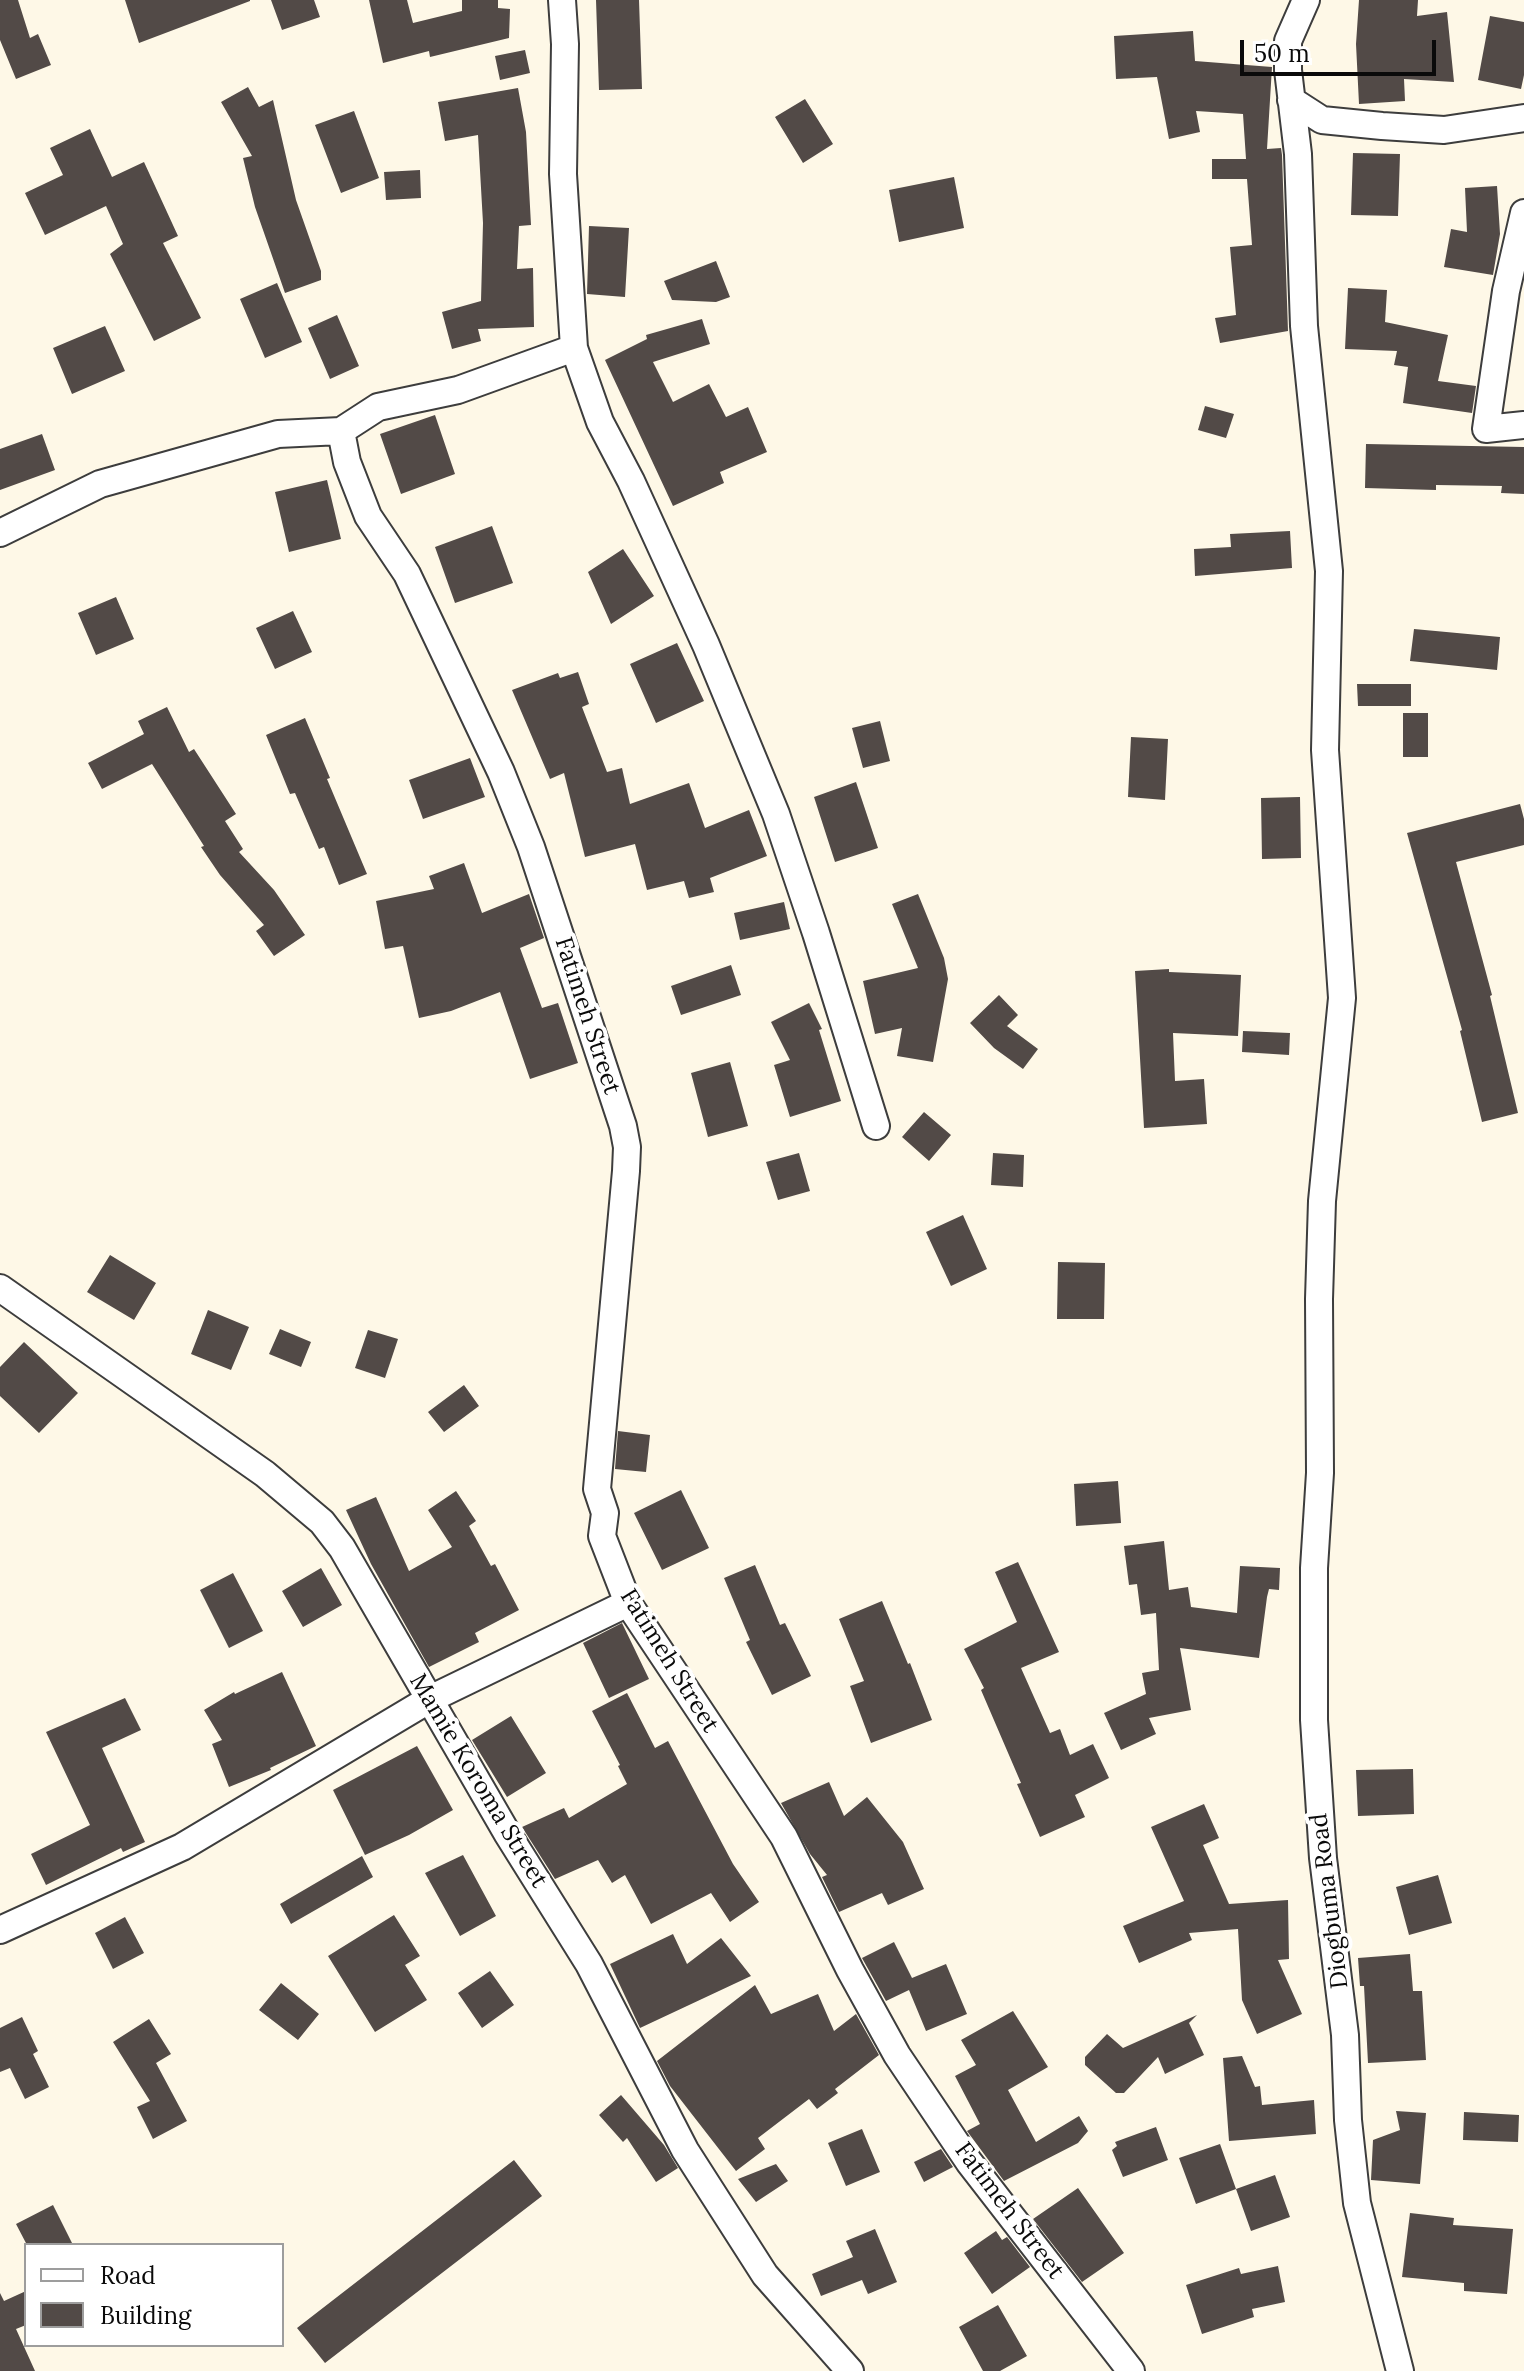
<!DOCTYPE html>
<html>
<head>
<meta charset="utf-8">
<style>
	body { margin:0 }
	#map { position:relative; width:1524px; height:2371px; overflow:hidden; background:#fef8e7; font-family:Lora,serif }
	canvas { display:block }
	.legend { position:absolute; left:24px; top:2243px; width:260px; height:104px; box-sizing:border-box; background:#fff; border:2px solid #9d9d9d; margin:0; padding:10px 14px; list-style:none; font-size:24px; color:#0a0a0a }
	.legend li { display:flex; align-items:center; gap:16px; height:40px }
	.legend b { width:40px; border:2px solid #9d9d9d }
	.scale { position:absolute; left:1240px; top:40px; width:196px; height:36px; box-sizing:border-box; border:4px solid #0a0a0a; border-top:0; padding-left:10px; font-size:24px; line-height:28px; white-space:nowrap; color:#0a0a0a; -webkit-text-stroke:6px #fff; paint-order:stroke }
</style>
</head>
<body>
<div id="map">
<canvas width="1524" height="2371"></canvas>
<ul class="legend">
<li><b style="height:10px;background:#fff"></b>Road</li>
<li><b style="height:22px;background:#524a47"></b>Building</li>
</ul>
<div class="scale">50 m</div>
</div>
<script>
const ctx = document.querySelector('canvas').getContext('2d');
ctx.lineJoin = 'round';
function fill(path, color) {
  ctx.fillStyle = color;
  ctx.fill(path, 'evenodd');
}
function poly(rows) {
  const path = new Path2D();
  for (const r of rows) {
    path.moveTo(r[0], r[1]);
    for (let i = 2; i < r.length; i += 2) path.lineTo(r[i], r[i + 1]);
  }
  return path;
}
function strokePath(path, color, width, dash) {
  ctx.strokeStyle = color;
  ctx.lineWidth = width;
  ctx.lineCap = dash ? 'butt' : 'round';
  ctx.setLineDash(dash || []);
  ctx.stroke(path);
}
function drawText(font, color, halo, rows, align = 'center') {
  ctx.font = font + ' Lora,serif';
  ctx.lineWidth = 8;
  ctx.setLineDash([]);
  ctx.textBaseline = 'middle';
  ctx.strokeStyle = halo;
  ctx.fillStyle = color;
  for (const [text, x, y, turn = 0] of rows) {
    ctx.save();
    ctx.translate(x, y);
    ctx.rotate((+turn || 0) * Math.PI / 180);
    ctx.textAlign = isNaN(turn) ? turn : align;
    if (halo) ctx.strokeText(text, 0, 0);
    ctx.fillText(text, 0, 0);
    ctx.restore();
  }
}
const building = poly([
	[0,0,18,0,30,38,38,34,51,65,16,79,0,40],
	[125,0,250,0,250,1,139,43],
	[271,0,314,0,320,17,282,30],
	[369,0,407,0,413,23,462,11,462,0,498,0,498,8,510,9,509,38,430,57,429,51,383,63],
	[596,0,639,0,642,89,599,90],
	[1359,0,1418,0,1417,16,1447,12,1454,82,1404,79,1405,101,1359,104,1356,44],
	[1490,16,1524,22,1524,75,1521,89,1478,80],
	[1193,31,1195,61,1272,67,1267,149,1281,148,1282,155,1288,331,1220,343,1215,318,1236,315,1230,247,1252,245,1247,179,1212,179,1212,159,1246,159,1243,114,1196,111,1200,132,1169,139,1157,77,1116,79,1114,36],
	[525,50,530,73,500,80,495,56],
	[248,87,259,107,273,100,296,200,321,271,321,280,285,293,255,207,243,158,252,156,221,102],
	[518,88,526,132,531,225,519,226,517,269,533,268,534,327,478,329,481,341,452,349,442,312,481,301,483,223,478,135,445,141,438,102],
	[805,99,833,144,803,163,775,117],
	[354,111,379,178,341,193,315,125],
	[90,129,112,177,144,162,178,236,163,243,201,318,154,341,110,254,123,244,106,206,45,235,25,193,63,175,50,148],
	[1353,153,1400,154,1398,216,1351,215],
	[420,170,421,198,386,200,384,172],
	[954,177,964,228,899,242,889,190],
	[1497,186,1500,234,1493,275,1444,267,1451,229,1467,232,1465,188],
	[589,226,629,228,625,297,587,294],
	[716,261,730,297,716,302,672,300,664,281],
	[277,283,302,342,265,358,240,299],
	[1348,288,1387,290,1385,322,1448,335,1438,381,1476,386,1472,413,1403,403,1408,367,1394,365,1397,351,1345,349],
	[337,315,359,366,330,379,308,328],
	[702,319,710,344,653,362,673,402,709,384,726,417,748,407,767,452,720,472,724,483,673,506,605,360,647,339,646,335],
	[105,326,125,371,72,394,53,348],
	[1205,406,1234,414,1226,438,1198,430],
	[435,415,455,474,401,494,380,434],
	[42,434,55,470,0,490,0,449],
	[1366,444,1524,447,1524,494,1501,493,1502,486,1436,485,1436,490,1365,488],
	[327,480,341,539,289,552,275,492],
	[492,526,513,583,455,603,435,547],
	[1290,531,1292,568,1195,576,1194,549,1231,547,1230,534],
	[623,549,654,596,611,624,588,572],
	[116,597,134,639,96,655,78,613],
	[293,611,312,652,275,669,256,628],
	[1414,629,1500,637,1497,670,1410,661],
	[677,643,704,701,656,723,630,664],
	[578,672,589,704,582,707,607,772,622,768,630,804,689,783,705,828,749,810,767,856,710,878,714,892,689,898,684,881,647,890,635,844,585,857,564,773,550,779,512,690,558,673,560,678],
	[1357,684,1411,684,1411,706,1358,706],
	[167,707,189,752,194,749,236,814,225,821,243,849,239,852,274,890,305,935,274,956,256,931,264,925,220,875,201,847,204,846,152,764,102,789,88,763,144,734,138,721],
	[1403,713,1428,713,1428,757,1403,757],
	[305,718,330,778,327,779,367,874,339,885,324,847,319,849,295,793,290,794,266,735],
	[880,721,890,761,863,768,852,728],
	[1131,737,1168,739,1165,800,1128,797],
	[470,758,485,797,423,819,409,780],
	[856,782,878,848,835,862,814,797],
	[1300,797,1301,858,1262,859,1261,798],
	[1520,804,1524,819,1524,845,1456,862,1492,995,1490,996,1518,1113,1482,1122,1460,1031,1462,1030,1407,833],
	[464,863,482,913,529,894,544,938,520,948,542,1008,558,1003,578,1063,530,1079,500,992,451,1011,419,1018,403,946,385,949,376,901,434,889,429,876],
	[918,894,944,958,948,979,933,1062,897,1056,902,1028,875,1034,863,981,918,968,892,904],
	[784,902,790,929,740,940,734,913],
	[731,965,741,995,681,1015,671,986],
	[1169,969,1169,972,1241,975,1238,1036,1173,1033,1175,1081,1204,1079,1207,1124,1144,1128,1135,971],
	[999,995,1018,1015,1007,1026,1038,1049,1023,1069,994,1048,970,1023],
	[809,1003,822,1029,819,1030,841,1101,790,1117,774,1065,790,1060,771,1022],
	[1243,1031,1290,1033,1289,1055,1242,1052],
	[730,1062,748,1126,708,1137,691,1073],
	[924,1112,951,1135,929,1161,902,1137],
	[799,1153,810,1191,778,1200,766,1162],
	[993,1153,1024,1155,1023,1187,991,1185],
	[963,1215,987,1269,951,1286,926,1232],
	[110,1255,156,1283,134,1320,87,1292],
	[1058,1262,1105,1263,1104,1319,1057,1319],
	[208,1310,249,1327,231,1370,191,1354],
	[280,1329,311,1342,301,1367,269,1354],
	[368,1330,398,1339,385,1378,355,1368],
	[24,1342,78,1393,39,1433,0,1396,0,1367],
	[464,1385,479,1406,444,1432,428,1412],
	[618,1431,650,1435,646,1472,615,1469],
	[1118,1481,1121,1523,1076,1526,1074,1484],
	[681,1490,709,1548,662,1570,634,1513],
	[456,1491,476,1521,469,1526,491,1566,495,1564,519,1610,475,1633,479,1642,429,1667,371,1564,346,1510,376,1497,409,1571,452,1547,428,1510],
	[1164,1541,1169,1590,1188,1587,1191,1607,1237,1613,1240,1566,1280,1568,1279,1590,1269,1589,1267,1597,1259,1658,1180,1648,1191,1710,1149,1718,1156,1734,1121,1750,1104,1713,1146,1694,1142,1673,1159,1670,1156,1613,1141,1615,1137,1584,1129,1585,1124,1546],
	[1018,1562,1059,1652,1021,1668,1050,1733,1060,1729,1070,1755,1093,1744,1109,1778,1075,1795,1085,1817,1040,1837,1017,1784,1021,1783,981,1690,984,1688,964,1649,1017,1622,995,1572],
	[755,1565,780,1625,785,1623,811,1676,772,1695,746,1642,750,1640,724,1578],
	[321,1568,342,1605,303,1627,282,1591],
	[233,1573,263,1631,229,1648,200,1590],
	[882,1601,908,1664,910,1663,932,1720,871,1743,850,1686,864,1681,839,1619],
	[622,1623,649,1679,609,1698,583,1643],
	[282,1672,316,1746,270,1768,271,1770,229,1787,212,1744,222,1740,204,1710,234,1692,235,1694],
	[627,1693,655,1748,668,1741,733,1864,759,1902,730,1922,711,1893,651,1924,625,1875,612,1883,598,1860,555,1879,522,1827,564,1808,569,1818,627,1784,618,1766,620,1765,592,1711],
	[125,1698,141,1730,102,1748,145,1842,123,1852,121,1848,46,1885,31,1854,90,1825,46,1732],
	[511,1716,546,1773,507,1797,472,1740],
	[417,1746,453,1810,409,1835,365,1855,333,1790],
	[1413,1769,1414,1814,1358,1816,1356,1770],
	[829,1782,844,1816,867,1797,903,1842,924,1889,888,1905,882,1893,839,1912,822,1877,827,1875,810,1854,781,1803],
	[1204,1804,1219,1838,1203,1845,1229,1904,1288,1900,1289,1959,1278,1960,1302,2014,1257,2034,1242,2000,1238,1929,1189,1933,1192,1940,1139,1963,1123,1926,1184,1901,1151,1827],
	[463,1855,496,1916,460,1936,425,1873],
	[362,1856,373,1877,291,1924,280,1904],
	[1438,1875,1452,1923,1409,1935,1396,1887],
	[394,1915,420,1956,405,1965,427,2000,375,2032,328,1956],
	[125,1917,144,1953,113,1969,95,1933],
	[673,1934,687,1964,721,1938,751,1976,640,2028,610,1964],
	[894,1942,912,1978,946,1964,967,2014,926,2031,909,1990,886,2001,862,1958],
	[1410,1954,1413,1991,1422,1991,1426,2060,1368,2063,1364,1986,1360,1986,1358,1958],
	[490,1971,514,2005,482,2028,458,1993],
	[281,1983,319,2014,298,2040,259,2010],
	[755,1985,771,2014,818,1994,834,2031,856,2014,879,2055,835,2089,838,2093,817,2109,809,2099,758,2138,765,2149,736,2171,670,2086,657,2061],
	[1013,2011,1048,2067,1008,2090,1036,2142,1079,2116,1088,2131,1078,2143,1004,2181,967,2131,980,2124,955,2076,976,2065,961,2040],
	[1197,2015,1189,2023,1204,2055,1165,2074,1158,2057,1124,2093,1116,2093,1085,2065,1085,2057,1107,2034,1123,2048],
	[22,2017,38,2051,33,2054,49,2087,25,2099,10,2068,0,2072,0,2028],
	[149,2019,171,2054,156,2063,187,2121,153,2139,137,2107,150,2101,113,2042],
	[1242,2056,1255,2087,1260,2086,1262,2105,1314,2100,1316,2134,1229,2141,1223,2058],
	[621,2095,664,2145,678,2168,656,2182,627,2138,623,2142,599,2115],
	[1396,2111,1426,2113,1420,2184,1371,2180,1373,2140,1400,2130],
	[1464,2112,1519,2115,1518,2142,1463,2140],
	[1156,2127,1168,2160,1123,2177,1112,2150,1117,2146,1115,2142],
	[862,2129,880,2172,846,2186,828,2143],
	[1220,2144,1236,2189,1196,2204,1179,2158],
	[941,2149,953,2167,924,2182,914,2162],
	[514,2160,542,2196,325,2363,297,2328],
	[776,2164,788,2181,756,2202,738,2179],
	[1275,2175,1290,2217,1251,2231,1236,2189],
	[1078,2188,1124,2253,1082,2282,1033,2219],
	[53,2205,73,2245,27,2245,16,2224],
	[1410,2213,1454,2218,1453,2225,1513,2229,1507,2294,1464,2291,1464,2283,1402,2277],
	[875,2229,897,2282,868,2294,862,2280,821,2296,812,2274,853,2257,846,2241],
	[996,2231,1002,2240,1007,2237,1030,2267,992,2294,964,2253],
	[1278,2266,1285,2302,1252,2309,1254,2317,1202,2334,1186,2285,1239,2268,1241,2274],
	[26,2291,26,2325,16,2329,35,2371,0,2371,0,2293,4,2301],
	[998,2305,1027,2356,1000,2371,983,2371,959,2327]
]);
const minor = poly([
	[562,0,565,44,563,174,574,348,600,422,631,481,706,645,776,814,816,933,876,1126],
	[1306,0,1288,41,1288,70,1298,154,1304,326,1329,571,1325,750,1342,998,1322,1201,1319,1299,1320,1473,1314,1568,1314,1720,1323,1858,1345,2035,1348,2120,1357,2203,1400,2371],
	[1291,100,1322,120,1382,126,1444,130,1524,118],
	[1524,213,1506,291,1486,429,1524,425],
	[341,431,347,462,368,516,407,574,501,772,531,847,623,1126,627,1147,626,1171,597,1489,605,1513,602,1536,628,1603,784,1837,850,1970,897,2055,969,2162,1131,2371],
	[0,533,100,484,278,434,341,431,378,407,458,390,574,348],
	[0,1288,265,1474,322,1522,342,1548,507,1833,589,1964,685,2150,765,2275,850,2371],
	[0,1930,182,1847,430,1699,628,1603]
]);
const streetNames = [
	["Fatimeh Street",587,1016,72],
	["Fatimeh Street",669,1661,58],
	["Mamie Koroma Street",478,1781,59],
	["Diogbuma Road",1330,1901,-97],
	["Fatimeh Street",1009,2211,53]
];
fill(building, '#524a47');
strokePath(minor, '#3d3d3d', 30);
strokePath(minor, '#fff', 26);
drawText('24px', '#0a0a0a', '#fff', streetNames);
</script>
</body>
</html>
